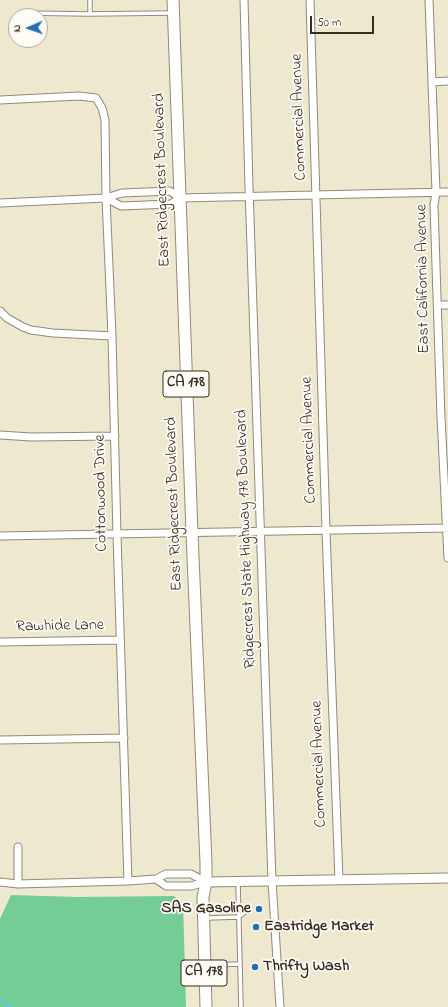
<!DOCTYPE html>
<html>
<head>
<meta charset="utf-8">
<style>
	body { margin:0 }
	#map { position:relative; width:448px; height:1007px; overflow:hidden; background:#ede8ce; font-family:"Indie Flower",sans-serif }
	canvas { display:block }
	.north { position:absolute; left:8px; top:8px; width:40px; height:40px; box-sizing:border-box; background:#fdfcf7; border:1px solid #afa8a0; border-radius:50%; rotate:268deg; font-size:11px; font-weight:700; line-height:16px; text-align:center; color:#3b2a1e }
	.north::after { content:''; display:block; margin:auto; width:14px; height:18px; background:#1f6fb2; clip-path:polygon(50% 0,100% 100%,50% 72%,0 100%) }
	.scale { position:absolute; left:310px; top:16px; width:64px; height:18px; box-sizing:border-box; border:2px solid #3b2a1e; border-top:0; padding-left:5px; font-size:12px; line-height:14px; white-space:nowrap; color:#3b2a1e; -webkit-text-stroke:3px #fdfcf7; paint-order:stroke }
</style>
</head>
<body>
<div id="map">
<canvas width="448" height="1007"></canvas>
<div class="north">N</div>
<div class="scale">50 m</div>
</div>
<script>
const ctx = document.querySelector('canvas').getContext('2d');
ctx.lineJoin = 'round';
function fill(path, color) {
  ctx.fillStyle = color;
  ctx.fill(path, 'evenodd');
}
function poly(rows) {
  const path = new Path2D();
  for (const r of rows) {
    path.moveTo(r[0], r[1]);
    for (let i = 2; i < r.length; i += 2) path.lineTo(r[i], r[i + 1]);
  }
  return path;
}
function strokePath(path, color, width, dash) {
  ctx.strokeStyle = color;
  ctx.lineWidth = width;
  ctx.lineCap = dash ? 'butt' : 'round';
  ctx.setLineDash(dash || []);
  ctx.stroke(path);
}
function drawText(font, color, halo, rows, align = 'center') {
  ctx.font = font + ' "Indie Flower",sans-serif';
  ctx.lineWidth = 3.5;
  ctx.setLineDash([]);
  ctx.textBaseline = 'middle';
  ctx.strokeStyle = halo;
  ctx.fillStyle = color;
  for (const [text, x, y, turn = 0] of rows) {
    ctx.save();
    ctx.translate(x, y);
    ctx.rotate((+turn || 0) * Math.PI / 180);
    ctx.textAlign = isNaN(turn) ? turn : align;
    if (halo) ctx.strokeText(text, 0, 0);
    ctx.fillText(text, 0, 0);
    ctx.restore();
  }
}
const green = poly([
	[11,895,77,897,174,896,183,903,186,1007,0,1007,0,919]
]);
const stream = poly([
	[0,999,10,1007]
]);
const lane = poly([
	[23,13,90,14,90,0],
	[89,14,172,13],
	[238,882,241,1007],
	[206,918,238,917,248,910],
	[207,965,240,964]
]);
const street = poly([
	[244,0,249,187,272,881,280,1007],
	[310,0,326,531,339,880],
	[429,0,436,192,434,205,441,417,448,558],
	[432,82,448,81],
	[0,100,79,96,96,98,102,108,105,120,106,198,112,336,117,535,128,881],
	[106,198,121,206,171,204,180,198,448,192],
	[0,203,106,198,122,193,170,191,180,198],
	[438,305,448,305],
	[0,311,7,318,23,327,31,330,53,333,112,336],
	[0,435,31,437,115,436],
	[0,536,448,528],
	[0,642,120,640],
	[0,740,124,738],
	[156,879,166,886,191,886,206,882],
	[0,882,18,884,128,881,156,879,166,874,191,874,206,882],
	[18,884,18,847]
]);
const secondary = poly([
	[206,882,448,878]
]);
const primary = poly([
	[173,0,192,533,206,863,206,882,203,897,206,1007]
]);
const markers = [
	[259,909,4,"#1f6fb2"],
	[256,927,4,"#1f6fb2"],
	[255,967,4,"#1f6fb2"]
];
const shields = [
	[186,384,46],
	[204,973,46]
];
const shieldNames = [
	["CA 178",186,384],
	["CA 178",204,973]
];
const streetNames = [
	["Commercial Avenue",300,117,-92],
	["East Ridgecrest Boulevard",163,180,-92],
	["East California Avenue",424,279,-91],
	["Commercial Avenue",310,440,-92],
	["Cottonwood Drive",102,493,-91],
	["East Ridgecrest Boulevard",175,504,-92],
	["Ridgecrest State Highway 178 Boulevard",247,539,-92],
	["Rawhide Lane",60,627,-1],
	["Commercial Avenue",320,764,-92]
];
const poiNames = [
	["SAS Gasoline",251,909,"right"],
	["Eastridge Market",264,927],
	["Thrifty Wash",263,967]
];
fill(green, '#73cd95');
strokePath(stream, '#60c8dc', 2.5);
strokePath(lane, '#948976', 5.5);
strokePath(street, '#948976', 9);
strokePath(secondary, '#948976', 11);
strokePath(primary, '#948976', 13);
strokePath(lane, '#fff', 3.5);
strokePath(street, '#fff', 7);
strokePath(secondary, '#fff', 9);
strokePath(primary, '#fff', 11);
for (const [x, y, r, color] of markers) {
  const dot = new Path2D();
  dot.arc(x, y, r, 0, 2 * Math.PI);
  ctx.fillStyle = color;
  ctx.fill(dot);
  strokePath(dot, '#fdfcf7', 1.5);
}
for (const [x, y, w] of shields) {
  const box = new Path2D();
  box.roundRect(x - w / 2, y - 13, w, 26, 3);
  ctx.fillStyle = '#fdfcf7';
  ctx.fill(box);
  strokePath(box, '#3b2a1e', 1);
}
drawText('bold 15px', '#3b2a1e', null, shieldNames);
drawText('16px', '#3b2a1e', '#fdfcf7', streetNames);
drawText('bold 16px', '#3b2a1e', '#fdfcf7', poiNames, 'left');
</script>
</body>
</html>
